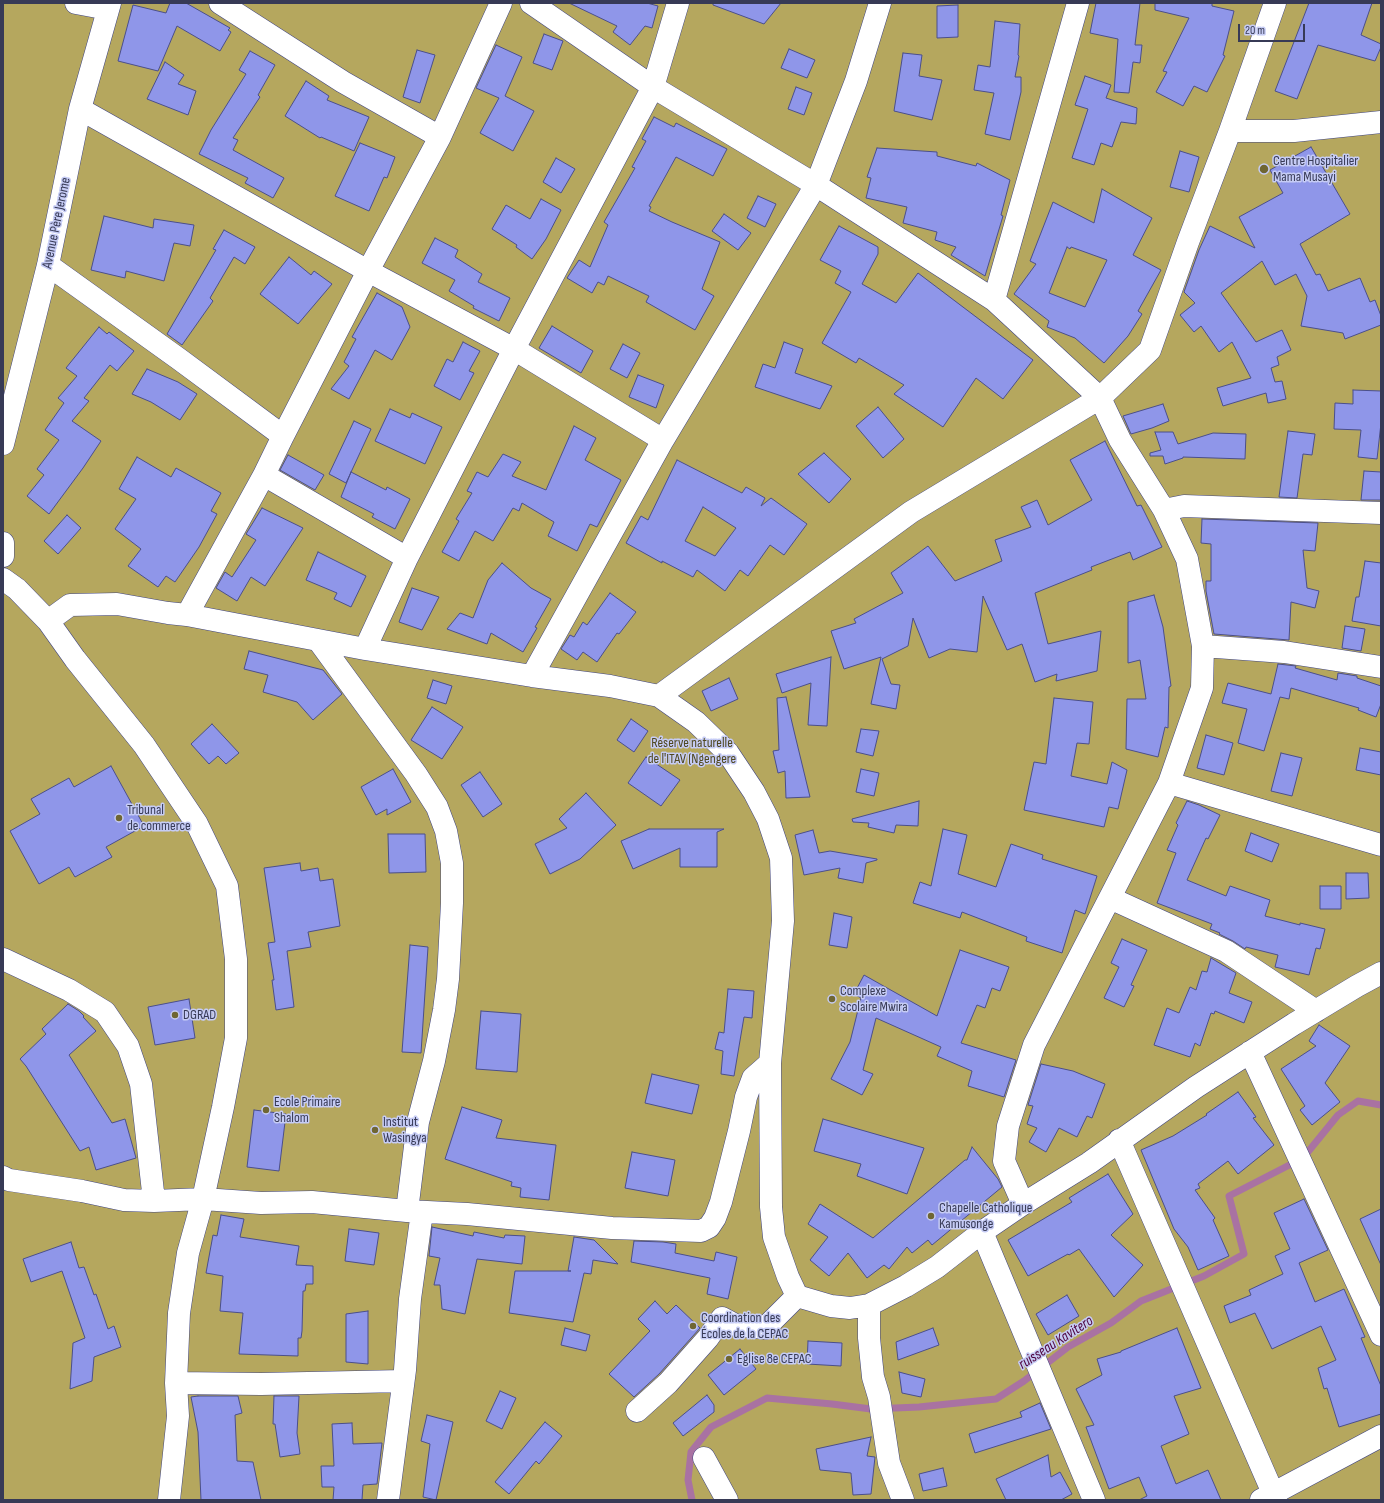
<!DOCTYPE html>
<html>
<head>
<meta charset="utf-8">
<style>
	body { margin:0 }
	#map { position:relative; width:1384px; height:1503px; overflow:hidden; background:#c6ccf5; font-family:"Sofia Sans Condensed",sans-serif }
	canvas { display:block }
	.frame { position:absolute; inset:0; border:4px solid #373a56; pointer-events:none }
	.scale { position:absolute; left:1238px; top:24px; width:67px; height:18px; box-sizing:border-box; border:2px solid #373a56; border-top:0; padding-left:5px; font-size:12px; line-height:14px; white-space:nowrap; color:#373a56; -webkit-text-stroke:3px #c6ccf5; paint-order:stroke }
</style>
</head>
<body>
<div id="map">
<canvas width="1384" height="1503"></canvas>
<div class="frame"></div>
<div class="scale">20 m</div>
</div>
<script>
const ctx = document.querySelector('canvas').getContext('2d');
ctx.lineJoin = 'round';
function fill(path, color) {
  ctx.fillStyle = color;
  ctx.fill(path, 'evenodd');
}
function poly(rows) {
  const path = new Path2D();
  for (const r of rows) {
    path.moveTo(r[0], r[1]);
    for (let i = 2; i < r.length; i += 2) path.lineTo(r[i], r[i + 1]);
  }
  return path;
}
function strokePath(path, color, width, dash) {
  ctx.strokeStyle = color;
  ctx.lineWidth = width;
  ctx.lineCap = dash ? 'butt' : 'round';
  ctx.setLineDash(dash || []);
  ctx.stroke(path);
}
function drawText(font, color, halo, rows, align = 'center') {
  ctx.font = font + ' "Sofia Sans Condensed",sans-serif';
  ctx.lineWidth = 3;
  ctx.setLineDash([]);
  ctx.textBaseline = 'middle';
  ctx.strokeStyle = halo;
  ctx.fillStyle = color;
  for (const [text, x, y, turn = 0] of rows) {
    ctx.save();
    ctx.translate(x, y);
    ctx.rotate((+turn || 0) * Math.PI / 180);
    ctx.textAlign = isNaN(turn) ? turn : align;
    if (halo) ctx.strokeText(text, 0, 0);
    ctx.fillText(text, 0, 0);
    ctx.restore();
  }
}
const green = poly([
	[3,3,1381,3,1381,1500,3,1500]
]);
const stream = poly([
	[692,1500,688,1480,691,1452,711,1427,767,1398,832,1404,871,1409,919,1407,996,1399,1024,1381,1068,1347,1111,1323,1141,1301,1204,1276,1244,1254,1229,1196,1303,1158,1338,1115,1358,1101,1381,1105]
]);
const building = poly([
	[170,3,186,3,230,28,228,30,231,32,220,51,177,26,158,71,118,61,133,5,166,13,170,3],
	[569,3,647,3,658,6,652,28,645,26,630,45,613,32,617,26,569,3],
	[713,3,781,3,764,24,713,5,713,3],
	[1096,3,1140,3,1135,45,1142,45,1140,63,1133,62,1129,93,1114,92,1118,39,1090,33,1096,3],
	[1155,3,1212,3,1212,6,1234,11,1223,55,1225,56,1207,92,1194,86,1183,106,1156,92,1167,72,1163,71,1189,18,1155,10,1155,3],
	[1309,3,1372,3,1361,35,1381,44,1381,47,1375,61,1318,45,1297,99,1275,91,1309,3],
	[958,5,958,37,937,38,937,6,958,5],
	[995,21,1020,24,1018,55,1019,56,1015,77,1021,77,1021,92,1010,140,985,134,994,93,974,90,978,65,990,67,995,21],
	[544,34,563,41,552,70,533,63,544,34],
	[496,45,522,57,505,96,534,111,513,151,480,133,499,98,476,88,496,45],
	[789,49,815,60,807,78,781,68,789,49],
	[417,50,435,55,420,103,403,97,417,50],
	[250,51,275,65,258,95,260,97,233,138,238,140,233,150,284,178,273,198,245,183,248,178,199,154,211,130,246,74,239,70,250,51],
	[903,53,922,55,919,76,942,80,932,120,894,111,903,53],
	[165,62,184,75,178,84,196,91,188,115,147,99,165,62],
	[1085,76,1111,85,1106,98,1137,108,1136,124,1121,122,1112,147,1101,143,1094,165,1072,158,1088,109,1075,105,1085,76],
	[306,81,329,96,327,100,369,117,354,151,321,137,320,138,285,116,306,81],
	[796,87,812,93,804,115,788,109,796,87],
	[654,117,674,127,676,123,727,149,713,176,676,157,649,206,651,207,649,211,672,222,720,242,702,289,714,296,695,330,646,302,649,296,608,276,604,285,598,282,592,293,567,278,579,260,590,267,608,225,604,222,635,168,632,167,646,141,642,139,654,117],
	[360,143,395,157,387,178,384,177,369,211,335,196,360,143],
	[1311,147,1350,214,1300,244,1316,275,1320,274,1328,291,1360,278,1370,302,1375,300,1381,316,1381,325,1345,339,1343,333,1301,326,1307,296,1296,274,1275,285,1262,261,1221,293,1256,342,1282,330,1291,350,1277,357,1279,365,1271,368,1275,382,1282,381,1286,399,1268,403,1266,393,1223,406,1217,388,1251,378,1232,342,1219,352,1201,326,1194,332,1180,315,1195,303,1184,292,1199,250,1210,226,1255,248,1239,217,1283,193,1270,170,1311,147],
	[877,148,937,152,937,156,976,166,977,163,1010,180,1001,215,1003,216,985,276,951,255,956,247,935,240,937,232,903,223,907,207,866,198,871,178,867,177,877,148],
	[1180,151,1199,157,1189,192,1170,187,1180,151],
	[556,158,575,169,561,193,543,182,556,158],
	[1102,189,1152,218,1133,255,1161,270,1138,311,1142,314,1128,336,1104,363,1075,338,1047,327,1049,321,1014,294,1036,264,1030,261,1053,202,1094,223,1102,189],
	[1067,247,1070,249,1071,247,1107,260,1085,307,1049,293,1067,247],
	[758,196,776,204,765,227,747,218,758,196],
	[541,199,561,210,546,239,532,259,516,247,517,245,492,229,506,205,530,219,541,199],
	[724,214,751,233,738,250,712,231,724,214],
	[104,216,153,228,154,219,194,225,190,246,174,243,164,281,126,271,125,278,91,270,104,216],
	[839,226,878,247,878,254,862,284,896,303,918,273,1033,360,1003,399,976,378,943,427,894,394,904,385,859,358,856,363,822,343,851,292,835,283,841,271,820,260,839,226],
	[224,230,255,247,245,264,234,257,210,298,213,301,182,345,167,334,216,250,213,249,224,230],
	[435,238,458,250,455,257,482,274,478,282,510,298,499,321,473,308,474,306,449,291,455,280,422,263,435,238],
	[289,257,311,275,314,271,332,284,298,324,260,294,289,257],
	[377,293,402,307,410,327,392,360,375,350,349,399,331,389,349,366,344,362,356,339,352,337,377,293],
	[552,326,593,351,581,373,539,348,552,326],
	[99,327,107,334,109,332,134,351,117,371,110,365,84,398,89,401,72,421,101,441,83,468,49,514,27,496,44,475,37,469,59,440,45,430,64,403,58,398,77,376,66,368,99,327],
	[463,342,480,351,469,371,474,373,460,400,434,386,447,359,453,362,463,342],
	[784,342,803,349,795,373,832,386,820,409,755,387,763,364,775,368,784,342],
	[623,344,640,353,627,378,610,369,623,344],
	[147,369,178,382,197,394,180,420,151,402,132,394,147,369],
	[638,375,664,385,656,408,629,397,638,375],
	[1353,390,1381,391,1381,423,1377,459,1358,457,1361,430,1334,429,1335,403,1353,404,1353,390],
	[1163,404,1169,421,1152,428,1131,434,1123,416,1163,404],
	[878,407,904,439,883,458,856,426,878,407],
	[390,409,410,418,412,413,442,427,425,464,375,441,390,409],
	[354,421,371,429,346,483,329,474,354,421],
	[574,426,596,438,585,460,621,480,597,527,590,524,577,551,548,536,554,522,522,503,519,511,513,508,493,541,475,531,459,561,442,552,459,521,456,519,472,493,467,491,477,472,488,477,503,454,521,462,512,476,546,490,574,426],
	[1288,431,1315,434,1312,455,1303,454,1297,498,1279,497,1288,431],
	[1155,432,1173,432,1178,444,1213,433,1246,434,1245,459,1183,457,1183,458,1165,464,1163,456,1150,456,1150,453,1161,450,1155,432],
	[1105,441,1137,506,1141,505,1162,547,1133,560,1130,552,1091,567,1092,570,1035,593,1048,644,1101,631,1097,671,1056,681,1057,674,1035,682,1022,644,1007,650,983,596,977,652,950,649,929,658,913,618,908,646,882,659,891,684,900,685,896,709,871,704,881,657,844,669,831,631,856,623,854,619,903,593,891,573,928,546,955,581,1002,561,995,540,1031,527,1021,507,1037,500,1048,525,1092,500,1070,460,1105,441],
	[824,453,851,479,829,503,798,474,824,453],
	[288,455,324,475,315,490,280,470,288,455],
	[137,457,171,477,176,468,221,493,211,511,217,514,199,547,175,582,166,576,158,587,128,566,141,549,115,529,136,499,119,489,137,457],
	[677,460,742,493,746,487,765,498,761,506,771,498,807,524,784,555,770,545,748,576,740,570,725,591,697,570,693,577,662,561,662,563,626,543,641,516,648,520,677,460],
	[703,507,736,528,715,556,685,541,703,507],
	[1364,471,1381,472,1381,500,1361,500,1364,471],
	[351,472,386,490,387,487,410,499,395,529,372,517,374,514,341,497,351,472],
	[262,508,303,528,265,586,251,577,237,601,216,588,225,572,232,577,256,540,246,534,262,508],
	[67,515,81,528,58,554,44,541,67,515],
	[1202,519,1318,523,1315,551,1303,550,1307,588,1319,591,1315,608,1291,602,1289,640,1214,634,1206,591,1206,581,1211,581,1211,544,1201,543,1202,519],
	[318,552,366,576,351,607,334,599,337,593,306,580,318,552],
	[1365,561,1381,563,1381,626,1352,621,1356,597,1359,597,1365,561],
	[502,563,531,588,551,599,535,627,537,628,523,652,491,633,487,644,447,629,460,613,473,618,488,580,502,563],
	[412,588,439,597,422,630,399,622,412,588],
	[610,593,636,612,619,634,617,633,597,662,583,652,577,660,561,649,570,635,574,637,583,622,587,625,610,593],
	[1154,595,1163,627,1171,686,1169,687,1168,728,1165,727,1158,757,1126,749,1127,699,1146,699,1140,660,1128,663,1128,602,1154,595],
	[1345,626,1365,629,1361,651,1342,648,1345,626],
	[249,651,323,670,342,694,313,720,297,702,263,692,268,675,244,669,249,651],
	[831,657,827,726,808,725,811,683,782,693,776,674,831,657],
	[1278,664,1296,666,1295,668,1337,680,1338,673,1357,676,1357,678,1381,686,1381,704,1376,717,1358,710,1359,708,1291,688,1289,699,1280,697,1264,751,1238,743,1247,709,1222,703,1228,683,1271,694,1278,664],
	[729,678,738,699,711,711,702,691,729,678],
	[433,680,452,686,446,704,427,698,433,680],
	[786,697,794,731,810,797,786,798,785,771,778,773,773,751,779,750,777,698,786,697],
	[1054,698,1093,702,1089,744,1077,743,1071,776,1107,784,1112,762,1127,770,1118,809,1109,807,1104,827,1024,810,1034,762,1046,764,1054,698],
	[432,707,463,727,442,759,411,740,432,707],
	[631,719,648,731,634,752,617,740,631,719],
	[212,724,239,753,226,764,218,756,209,764,191,744,212,724],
	[861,729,879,731,873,756,856,752,861,729],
	[1206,735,1233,743,1224,775,1197,768,1206,735],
	[1360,748,1381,752,1381,775,1356,770,1360,748],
	[1281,753,1302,758,1292,796,1271,791,1281,753],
	[646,757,680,780,661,806,628,783,646,757],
	[111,766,144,826,106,847,112,857,75,877,69,867,39,884,10,831,40,814,31,799,69,778,74,787,111,766],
	[393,769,411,802,387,815,387,809,376,815,361,787,393,769],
	[861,769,879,773,874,796,856,792,861,769],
	[480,772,502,804,483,817,461,785,480,772],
	[586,793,616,825,580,859,550,874,535,844,567,828,559,819,586,793],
	[919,801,918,826,896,825,894,833,868,827,869,823,853,822,852,819,919,801],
	[1187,801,1199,805,1220,815,1208,839,1206,838,1187,880,1226,896,1230,886,1270,900,1265,916,1300,925,1300,923,1325,929,1320,949,1316,948,1309,975,1275,967,1278,955,1246,947,1245,949,1233,941,1219,934,1220,933,1210,929,1212,924,1157,903,1176,853,1167,850,1178,825,1176,823,1187,801],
	[649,829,724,829,717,832,717,867,680,867,680,848,633,869,621,841,649,829],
	[943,829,967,835,958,874,996,887,1011,844,1043,855,1042,859,1097,876,1085,914,1075,910,1062,953,1026,941,1027,937,962,912,960,918,913,903,920,882,931,886,943,829],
	[813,830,819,853,830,851,877,859,877,860,866,863,863,883,838,878,840,868,804,875,795,835,813,830],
	[1251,833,1279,844,1272,862,1245,851,1251,833],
	[388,834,425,834,426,872,389,873,388,834],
	[300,863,301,871,318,868,320,881,333,879,340,926,308,932,311,947,287,951,294,1007,276,1010,272,980,274,980,268,943,275,942,264,868,300,863],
	[1346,873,1368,873,1369,898,1346,899,1346,873],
	[1320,886,1341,886,1341,909,1320,909,1320,886],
	[834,913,852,917,847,948,829,945,834,913],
	[1122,939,1147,950,1131,985,1134,986,1124,1007,1104,998,1119,967,1111,963,1122,939],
	[410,945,428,947,421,1053,402,1052,410,945],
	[960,950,1009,967,1000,991,992,988,985,1008,977,1005,961,1043,1016,1060,1004,1097,968,1086,972,1071,937,1056,941,1047,876,1018,863,1070,873,1074,862,1095,831,1079,850,1042,861,998,854,994,864,975,937,1016,960,950],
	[1211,958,1236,973,1229,993,1252,1002,1244,1023,1215,1011,1214,1014,1211,1013,1200,1046,1195,1043,1190,1057,1154,1045,1167,1008,1179,1013,1190,987,1196,990,1202,971,1207,972,1211,958],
	[728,989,754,991,752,1018,744,1017,734,1076,721,1074,723,1051,715,1049,719,1032,724,1033,728,989],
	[189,999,195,1038,155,1045,148,1007,189,999],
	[68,1004,79,1011,84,1016,83,1017,96,1031,69,1055,112,1123,125,1119,136,1158,96,1170,89,1147,80,1151,26,1066,20,1059,46,1034,42,1029,68,1004],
	[481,1011,521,1014,517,1072,476,1069,481,1011],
	[1319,1025,1350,1046,1325,1083,1340,1102,1312,1125,1300,1110,1305,1106,1281,1069,1316,1046,1309,1041,1319,1025],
	[1041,1064,1073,1071,1105,1084,1092,1118,1087,1116,1077,1137,1059,1128,1046,1152,1029,1142,1037,1128,1027,1124,1033,1106,1028,1105,1041,1064],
	[652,1074,699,1085,692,1114,645,1103,652,1074],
	[1238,1092,1256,1117,1253,1118,1274,1145,1238,1174,1228,1161,1198,1184,1200,1188,1195,1190,1215,1218,1213,1220,1229,1256,1198,1270,1188,1247,1174,1229,1141,1150,1173,1136,1207,1115,1206,1114,1238,1092],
	[462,1107,502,1120,496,1138,556,1145,549,1200,520,1197,521,1188,511,1186,512,1182,445,1159,462,1107],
	[254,1110,286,1114,279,1171,247,1167,254,1110],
	[823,1119,924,1148,907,1194,857,1176,861,1164,814,1151,823,1119],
	[972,1147,998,1179,1002,1187,932,1245,928,1240,912,1253,907,1247,889,1269,884,1265,867,1278,848,1253,829,1276,810,1260,828,1237,808,1224,820,1204,873,1238,965,1160,967,1160,972,1147],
	[632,1152,675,1160,668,1196,625,1188,632,1152],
	[1108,1174,1133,1214,1111,1235,1143,1265,1114,1297,1079,1249,1069,1255,1068,1254,1028,1276,1008,1240,1072,1202,1069,1198,1108,1174],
	[1304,1199,1328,1250,1299,1263,1315,1302,1344,1289,1365,1337,1361,1338,1381,1386,1381,1414,1339,1427,1327,1388,1324,1389,1318,1368,1336,1360,1321,1326,1272,1349,1255,1313,1230,1323,1224,1306,1251,1295,1249,1290,1283,1274,1275,1256,1290,1249,1274,1213,1304,1199],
	[1381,1209,1381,1265,1360,1219,1381,1209],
	[221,1215,244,1219,240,1237,299,1246,296,1265,313,1266,313,1284,306,1284,305,1291,303,1291,302,1331,301,1338,298,1338,298,1356,239,1354,243,1313,220,1311,223,1276,206,1273,213,1235,217,1236,221,1215],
	[432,1227,473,1236,474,1232,504,1238,505,1235,525,1236,522,1264,477,1259,465,1314,442,1309,440,1285,434,1285,440,1258,429,1256,432,1227],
	[349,1229,379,1233,374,1265,345,1261,349,1229],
	[574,1237,594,1240,618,1264,593,1260,591,1274,584,1273,573,1322,509,1313,515,1271,571,1271,568,1271,574,1237],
	[634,1241,663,1242,676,1244,675,1253,714,1261,716,1252,737,1257,728,1299,707,1294,710,1278,631,1262,634,1241],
	[71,1242,79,1268,84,1267,94,1295,96,1294,108,1329,114,1326,121,1347,94,1357,92,1381,70,1389,73,1343,85,1338,62,1271,31,1282,23,1259,71,1242],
	[1067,1295,1079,1316,1048,1335,1036,1314,1067,1295],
	[655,1301,667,1314,676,1305,700,1328,659,1374,634,1397,609,1374,650,1331,638,1319,655,1301],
	[368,1311,368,1364,346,1362,346,1314,368,1311],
	[565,1328,590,1335,586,1351,561,1345,565,1328],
	[933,1328,939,1345,898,1360,896,1342,933,1328],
	[1177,1328,1201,1388,1174,1396,1189,1434,1161,1446,1176,1484,1208,1470,1221,1500,1139,1500,1147,1496,1139,1477,1109,1489,1086,1427,1094,1425,1076,1389,1102,1375,1097,1359,1121,1352,1121,1351,1177,1328],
	[808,1341,842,1343,841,1366,807,1364,808,1341],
	[740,1349,756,1369,724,1395,708,1375,740,1349],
	[899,1372,925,1379,921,1397,902,1393,899,1372],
	[500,1391,516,1398,502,1429,486,1421,500,1391],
	[707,1395,714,1405,714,1412,683,1436,673,1423,707,1395],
	[198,1396,238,1396,242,1413,235,1415,237,1461,253,1462,261,1500,201,1500,198,1432,191,1397,198,1396],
	[274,1396,299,1396,297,1433,300,1454,280,1457,275,1424,273,1424,274,1396],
	[1040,1403,1051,1429,975,1453,969,1434,1022,1417,1020,1412,1040,1403],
	[427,1415,453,1422,436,1500,423,1497,430,1444,421,1441,427,1415],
	[545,1422,562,1436,539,1464,536,1461,509,1494,495,1482,545,1422],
	[352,1423,353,1444,382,1443,377,1484,363,1485,362,1500,333,1500,334,1487,322,1487,321,1466,334,1466,332,1424,352,1423],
	[871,1437,867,1456,875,1457,871,1494,853,1495,851,1473,820,1470,816,1449,871,1437],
	[1048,1455,1051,1477,1060,1472,1072,1494,1061,1500,1006,1500,996,1479,1048,1455],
	[943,1468,947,1486,923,1491,919,1474,943,1468]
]);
const minor = poly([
	[76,3,108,9],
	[220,3,343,82,440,137],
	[531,3,653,87,816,185,994,300,1100,398,1120,440,1164,510,1187,559,1203,646,1202,688,1169,783,1034,1045,1008,1126,1004,1161,1023,1204],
	[80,109,368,271,514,349,663,440],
	[1230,131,1294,131,1381,122],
	[48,265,179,359,283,436],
	[994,300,1078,3],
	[3,444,48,265,80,109,110,3],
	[264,475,407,558],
	[1164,510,1184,506,1381,513],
	[3,543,3,556],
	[3,579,17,589,48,621,75,659,144,745,197,824,227,886,236,959,236,1038,223,1107,203,1199,188,1253,179,1313,176,1383,178,1416,169,1500],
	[187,615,264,475,283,436,368,271,440,137,501,3],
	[48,621,70,605,117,604,168,613,187,615,365,649,532,676,610,686,659,696,696,722,728,753,754,792,768,819,781,858,783,921,770,1063,771,1207,774,1237,788,1277,797,1296,831,1306,850,1308,869,1305,906,1286,937,1267,982,1232,1023,1204,1089,1163,1196,1087,1294,1024,1357,986,1381,973],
	[318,640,416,774,437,807,446,831,452,863,452,903,448,979,444,1010,434,1061,418,1122,407,1211],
	[1203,646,1284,652,1381,667],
	[365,649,407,558,514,349,653,87,678,3],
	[532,676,663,440,816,185,856,81,880,3],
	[659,696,911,512,1100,398,1150,350,1188,242,1230,131,1275,3],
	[1169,783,1381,845],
	[1110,898,1226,951,1316,1011],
	[3,959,69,990,105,1012,128,1046,141,1084,154,1201],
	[1250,1052,1381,1335],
	[1119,1140,1276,1500],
	[3,1177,9,1180,82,1191,124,1200,154,1201,203,1199,261,1203,312,1202,407,1211,467,1214,612,1228,701,1231,709,1227,715,1218,721,1202,739,1131,746,1097,753,1078,770,1063],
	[982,1232,1094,1500],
	[869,1305,869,1338,873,1377,879,1397,889,1463,903,1500],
	[176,1383,261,1384,403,1381],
	[637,1411,668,1383,708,1338,722,1318,735,1325,765,1328,797,1296],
	[704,1458,727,1500],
	[388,1500,405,1370,410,1299,422,1212],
	[1261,1500,1381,1436]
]);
const markers = [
	[1264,169,5,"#6f6632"],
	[119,818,4,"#6f6632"],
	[832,999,4,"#6f6632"],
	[175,1015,4,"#6f6632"],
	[266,1110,4,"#6f6632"],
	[375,1130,4,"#6f6632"],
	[931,1216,4,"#6f6632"],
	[693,1326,4,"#6f6632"],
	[729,1359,4,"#6f6632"]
];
const poiNames = [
	["Centre Hospitalier",1273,161],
	["Mama Musayi",1273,177],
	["Tribunal",127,810],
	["de commerce",127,826],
	["Complexe",840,991],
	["Scolaire Mwira",840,1007],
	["DGRAD",183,1015],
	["Ecole Primaire",274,1102],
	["Shalom",274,1118],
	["Institut",383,1122],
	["Wasingya",383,1138],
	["Chapelle Catholique",939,1208],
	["Kamusonge",939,1224],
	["Coordination des",701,1318],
	["Écoles de la CEPAC",701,1334],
	["Eglise 8e CEPAC",737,1359]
];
const streetNames = [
	["Avenue Père Jerome",57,223,-78]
];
const parkNames = [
	["Réserve naturelle",692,743],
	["de l'ITAV (Ngengere",692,759]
];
const waterNames = [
	["ruisseau Kavitero",1056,1343,-33]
];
fill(green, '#b5a75e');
strokePath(stream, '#a972a2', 7);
fill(building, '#8f96e9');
strokePath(building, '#4b4f8b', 1);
strokePath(minor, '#424680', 23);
strokePath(minor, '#fff', 22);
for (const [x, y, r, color] of markers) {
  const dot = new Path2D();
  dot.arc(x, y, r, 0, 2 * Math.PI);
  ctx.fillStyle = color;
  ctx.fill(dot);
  strokePath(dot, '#c6ccf5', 1.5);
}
drawText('14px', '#373a56', '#c6ccf5', poiNames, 'left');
drawText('14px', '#373a56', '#c6ccf5', streetNames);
drawText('14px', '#4f481f', '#c6ccf5', parkNames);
drawText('italic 15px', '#4e053f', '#c6ccf5', waterNames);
</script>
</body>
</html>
